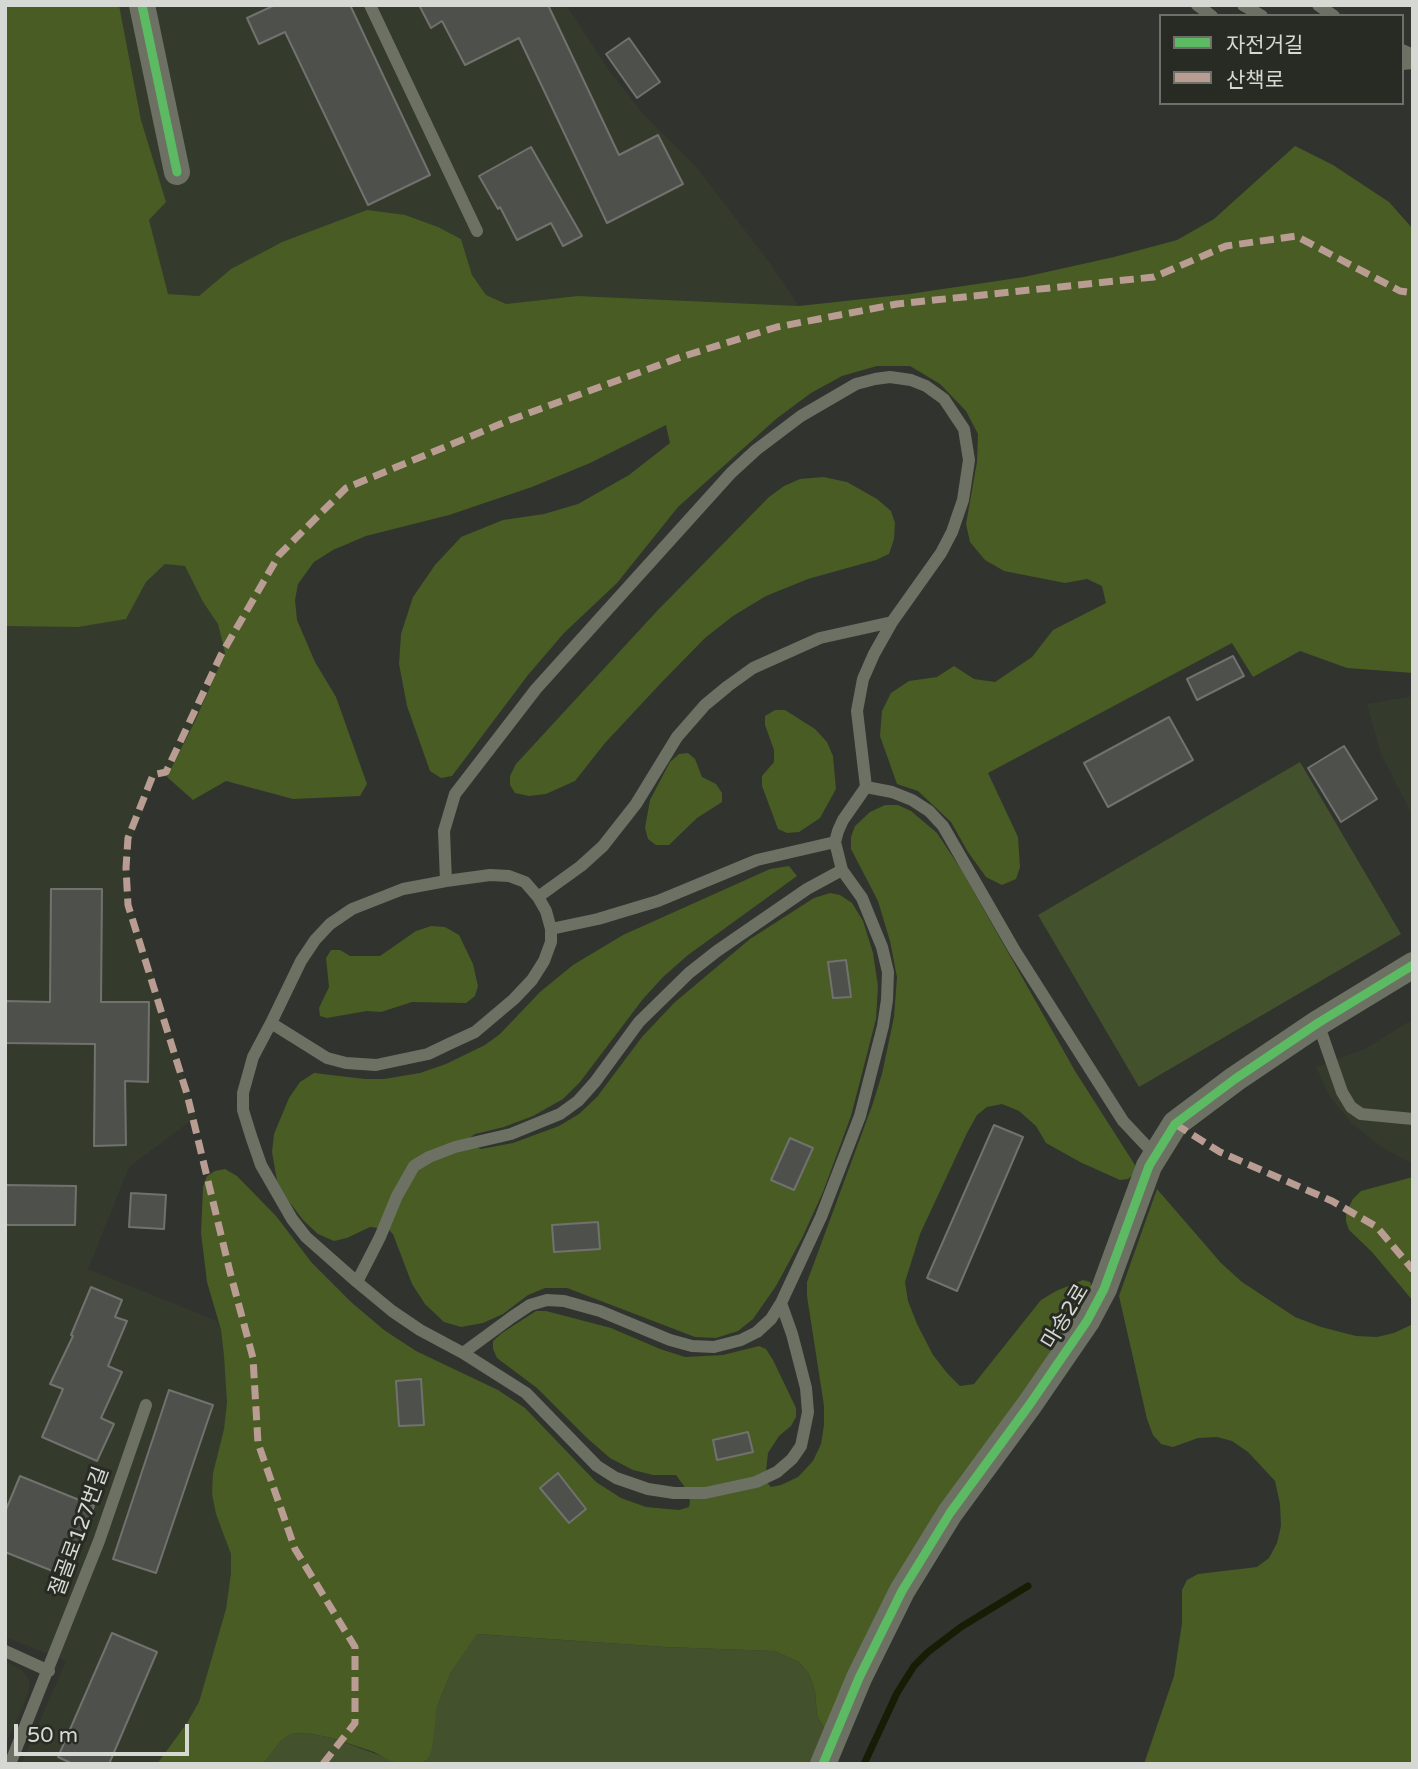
<!DOCTYPE html>
<html>
<head>
<meta charset="utf-8">
<style>
	body { margin:0 }
	#map { position:relative; width:1418px; height:1769px; overflow:hidden; background:#31332e; font-family:"Varela Round","Noto Sans KR",sans-serif }
	canvas { display:block }
	.frame { position:absolute; inset:0; border:7px solid #d6d8d3; pointer-events:none }
	.legend { position:absolute; left:1159px; top:14px; width:245px; height:91px; box-sizing:border-box; background:#282b23; border:2px solid #6e7069; margin:0; padding:9px 12px; list-style:none; font-size:21px; color:#d6d8d3 }
	.legend li { display:flex; align-items:center; gap:14px; height:35px }
	.legend b { width:35px; border:2px solid #6e7069 }
	.scale { position:absolute; left:14px; top:1724px; width:175px; height:32px; box-sizing:border-box; border:4px solid #d6d8d3; border-top:0; padding-left:9px; font-size:21px; line-height:24px; white-space:nowrap; color:#d6d8d3; -webkit-text-stroke:5px #282b23; paint-order:stroke }
</style>
</head>
<body>
<div id="map">
<canvas width="1418" height="1769"></canvas>
<div class="frame"></div>
<ul class="legend">
<li><b style="height:9px;background:#5cba63"></b>자전거길</li>
<li><b style="height:9px;background:#b99d93"></b>산책로</li>
</ul>
<div class="scale">50 m</div>
</div>
<script>
const ctx = document.querySelector('canvas').getContext('2d');
ctx.lineJoin = 'round';
function fill(path, color) {
  ctx.fillStyle = color;
  ctx.fill(path, 'evenodd');
}
function poly(rows) {
  const path = new Path2D();
  for (const r of rows) {
    path.moveTo(r[0], r[1]);
    for (let i = 2; i < r.length; i += 2) path.lineTo(r[i], r[i + 1]);
  }
  return path;
}
function strokePath(path, color, width, dash) {
  ctx.strokeStyle = color;
  ctx.lineWidth = width;
  ctx.lineCap = dash ? 'butt' : 'round';
  ctx.setLineDash(dash || []);
  ctx.stroke(path);
}
function drawText(font, color, halo, rows, align = 'center') {
  ctx.font = font + ' "Varela Round","Noto Sans KR",sans-serif';
  ctx.lineWidth = 6;
  ctx.setLineDash([]);
  ctx.textBaseline = 'middle';
  ctx.strokeStyle = halo;
  ctx.fillStyle = color;
  for (const [text, x, y, turn = 0] of rows) {
    ctx.save();
    ctx.translate(x, y);
    ctx.rotate((+turn || 0) * Math.PI / 180);
    ctx.textAlign = isNaN(turn) ? turn : align;
    if (halo) ctx.strokeText(text, 0, 0);
    ctx.fillText(text, 0, 0);
    ctx.restore();
  }
}
const built = poly([
	[119,5,566,5,608,69,642,113,698,169,769,262,799,306,578,296,506,304,486,295,472,275,461,239,368,210,282,242,231,269,199,296,168,294,148,220,165,202,141,120],
	[166,563,185,566,203,602,218,624,225,653,195,721,167,777,156,778,131,841,129,870,130,904,150,962,196,1117,129,1167,88,1269,217,1321,221,1330,224,1356,227,1402,224,1429,213,1473,231,1554,231,1573,226,1609,199,1702,188,1723,157,1764,21,1764,66,1661,5,1637,5,626,126,619,146,582],
	[1413,696,1413,817,1381,754,1367,704],
	[1413,1019,1413,1164,1383,1148,1351,1123,1329,1095,1316,1067,1365,1049],
	[5,1661,23,1671,29,1680,29,1691,24,1704,5,1745]
]);
const green = poly([
	[1300,762,1401,934,1139,1087,1038,915],
	[476,1634,665,1647,774,1651,799,1662,809,1674,815,1691,817,1716,825,1730,812,1764,420,1764,428,1759,437,1707,451,1672],
	[307,1733,332,1738,404,1764,263,1764,281,1741,290,1734]
]);
const forest = poly([
	[5,5,119,5,141,120,166,202,149,220,168,294,199,296,231,269,282,242,367,210,405,215,438,227,461,239,472,275,486,295,506,304,578,296,799,306,909,294,1024,277,1114,257,1177,240,1214,219,1295,146,1333,165,1389,202,1413,229,1413,673,1347,668,1300,651,1253,677,1232,643,988,773,1018,837,1020,867,1016,879,1002,885,986,877,968,852,951,822,918,791,897,784,880,736,882,711,891,693,909,681,937,677,954,666,974,679,995,682,1032,657,1053,630,1106,603,1102,586,1087,579,1065,583,1004,571,985,560,970,542,966,524,977,462,978,434,966,411,940,384,910,366,877,366,842,376,811,393,776,419,678,507,617,583,564,633,528,675,452,776,441,778,430,771,407,706,399,664,401,634,413,597,435,565,461,537,503,520,544,514,578,504,629,475,670,443,666,425,590,463,532,487,449,515,366,536,333,550,314,562,298,584,295,600,297,620,315,662,336,697,367,784,360,796,293,799,226,781,193,800,167,777,195,721,225,653,218,624,203,602,185,566,165,564,146,582,126,619,78,627,5,626],
	[823,477,847,482,877,499,891,511,895,523,894,539,889,554,876,560,808,579,766,596,733,616,705,638,661,683,605,743,575,781,546,794,529,796,515,793,510,785,510,776,516,764,657,611,769,497,784,486,800,479],
	[775,710,785,710,815,729,827,742,833,756,836,789,820,818,799,832,787,833,778,829,762,786,762,776,774,762,774,750,765,725,765,716],
	[688,753,695,759,702,777,716,784,722,793,722,802,697,818,669,845,656,845,648,839,645,828,650,800,670,762,679,754],
	[885,805,898,805,911,811,937,833,961,869,1075,1071,1135,1165,1134,1174,1128,1179,1120,1180,1080,1162,1046,1143,1036,1126,1019,1111,1002,1104,987,1107,977,1115,967,1133,920,1234,905,1282,908,1301,917,1324,933,1355,947,1373,960,1386,974,1384,1041,1300,1056,1291,1083,1280,1090,1282,1092,1288,825,1730,817,1716,815,1691,809,1674,799,1662,774,1651,665,1647,477,1634,451,1672,437,1707,432,1749,428,1759,420,1764,404,1764,391,1761,374,1752,332,1738,307,1733,290,1734,281,1741,263,1764,157,1764,187,1723,199,1702,226,1609,231,1573,231,1554,216,1514,212,1494,213,1473,224,1429,227,1402,224,1356,221,1330,207,1282,201,1233,203,1187,207,1176,215,1171,225,1169,237,1176,276,1216,312,1263,351,1302,384,1330,416,1351,498,1390,525,1408,596,1482,621,1498,646,1507,679,1510,689,1507,690,1501,684,1486,676,1475,653,1475,633,1470,610,1458,587,1438,537,1388,497,1358,493,1349,493,1341,502,1333,536,1311,546,1311,611,1328,660,1349,685,1357,723,1355,759,1346,766,1349,773,1360,796,1408,796,1417,791,1426,779,1436,768,1453,765,1480,771,1487,781,1485,798,1477,813,1461,821,1444,824,1425,824,1406,807,1296,807,1282,872,1106,882,1074,894,1017,897,977,890,941,878,901,851,849,851,837,855,826,870,812],
	[789,866,797,876,688,955,663,977,643,999,580,1082,563,1099,533,1116,504,1127,475,1134,468,1139,470,1145,481,1149,513,1143,559,1126,579,1114,597,1097,642,1037,674,1003,750,939,814,898,830,893,840,895,852,903,863,921,873,953,878,986,876,1019,851,1116,823,1192,802,1238,776,1286,753,1319,738,1331,716,1338,695,1337,567,1288,545,1288,528,1295,503,1314,483,1323,461,1327,444,1322,425,1304,412,1284,393,1234,388,1229,370,1227,347,1238,334,1241,318,1234,303,1220,288,1200,277,1181,272,1152,274,1134,289,1098,300,1082,314,1073,365,1079,384,1079,420,1073,446,1064,485,1045,500,1034,540,992,573,965,623,935,770,869],
	[431,926,445,927,459,935,473,964,478,986,475,996,466,1003,412,1002,381,1012,367,1011,327,1018,320,1016,319,1008,329,987,326,958,331,950,340,950,350,956,380,956,416,931],
	[1413,1177,1413,1301,1372,1252,1349,1230,1346,1221,1346,1213,1353,1199,1361,1191],
	[1157,1189,1221,1263,1242,1282,1295,1317,1321,1327,1356,1336,1377,1337,1394,1333,1413,1324,1413,1764,1144,1764,1174,1676,1182,1623,1182,1590,1187,1580,1198,1574,1257,1567,1269,1558,1277,1543,1281,1526,1280,1504,1275,1481,1248,1452,1232,1441,1217,1437,1198,1438,1173,1447,1161,1444,1153,1435,1147,1419,1119,1296]
]);
const stream = poly([
	[864,1764,897,1693,914,1666,928,1652,961,1627,1028,1586]
]);
const building = poly([
	[275,5,350,5,430,175,368,205,285,32,259,44,247,18,275,5],
	[419,5,548,5,619,155,658,135,683,184,607,223,519,38,465,65,442,21,431,28,419,5],
	[629,38,660,82,637,98,606,54,629,38],
	[531,147,582,236,563,246,551,223,517,240,500,207,498,209,479,176,531,147],
	[1233,656,1244,676,1197,700,1187,679,1233,656],
	[1169,717,1193,760,1108,807,1084,763,1169,717],
	[1344,746,1377,799,1341,822,1308,768,1344,746],
	[51,889,102,889,101,1002,149,1002,148,1082,125,1081,126,1145,94,1146,95,1044,5,1043,5,1001,50,1002,51,889],
	[846,960,851,997,833,998,828,962,846,960],
	[994,1125,1023,1137,957,1291,927,1278,994,1125],
	[790,1138,813,1148,794,1190,771,1180,790,1138],
	[5,1185,76,1186,75,1225,5,1225,5,1185],
	[131,1193,166,1195,164,1229,129,1227,131,1193],
	[598,1222,600,1249,554,1252,552,1225,598,1222],
	[91,1287,122,1300,115,1317,127,1321,108,1366,122,1372,101,1418,114,1424,97,1461,42,1437,63,1389,50,1384,73,1336,71,1335,91,1287],
	[421,1379,424,1425,399,1426,396,1381,421,1379],
	[169,1390,213,1405,156,1573,113,1559,169,1390],
	[748,1432,753,1452,717,1460,713,1440,748,1432],
	[558,1473,586,1509,569,1523,540,1488,558,1473],
	[20,1476,94,1506,65,1576,5,1552,5,1512,20,1476],
	[112,1633,157,1652,109,1764,73,1764,58,1757,112,1633]
]);
const service = poly([
	[370,5,477,231],
	[1197,5,1212,16],
	[1243,5,1262,16],
	[1318,5,1334,16],
	[1402,50,1413,55],
	[1402,64,1413,63],
	[890,377,911,380,926,386,944,399,964,429,969,460,963,500,952,532,941,553,892,622,874,654,863,679,857,711,866,787,843,820,838,831,835,842,842,870,807,889,717,951,689,973,639,1022,595,1082,578,1101,560,1114,511,1134,455,1147,429,1157,414,1166,397,1196,380,1237,357,1282,306,1237,292,1219,261,1165,251,1136,243,1110,243,1093,253,1057,271,1023,327,1058,346,1063,376,1065,428,1054,451,1043,475,1032,514,999,532,980,544,961,551,942,551,929,546,911,538,897,525,882,509,876,490,875,446,881,444,831,455,794,536,689,731,473,756,450,801,416,856,384,875,379,890,377],
	[866,787,892,792,912,800,929,811,943,826,1015,951,1123,1121,1155,1155],
	[538,897,581,866,603,846,636,804,677,737,705,705,728,686,753,668,820,638,892,622],
	[551,929,598,919,658,901,757,860,835,842],
	[271,1023,301,961,315,940,330,924,352,909,403,889,446,881],
	[1318,1023,1342,1092,1351,1107,1361,1114,1413,1119],
	[357,1282,392,1311,420,1330,463,1353,512,1317,530,1305,547,1300,564,1301,600,1311,670,1340,692,1346,714,1347,741,1340,757,1332,771,1319,781,1303,821,1217,860,1116,883,1026,887,1000,888,972,882,947,862,898,842,870],
	[463,1353,526,1393,597,1466,616,1478,648,1489,674,1493,705,1493,756,1482,777,1472,792,1459,801,1446,808,1412,806,1388,792,1334,781,1303],
	[5,1651,49,1671],
	[10,1764,99,1541,146,1405]
]);
const minor = poly([
	[142,5,177,172],
	[823,1764,859,1678,902,1591,950,1513,1030,1404,1087,1321,1104,1289,1149,1166,1175,1124,1235,1079,1318,1023,1413,965]
]);
const quiet = poly([
	[1175,1124,1220,1152,1332,1201,1377,1227,1413,1270],
	[323,1764,355,1723,355,1647,295,1549,258,1443,253,1358,230,1272,187,1094,128,905,126,868,128,838,153,775,166,772,221,655,279,555,346,488,510,420,681,357,777,327,897,304,1154,277,1226,246,1296,236,1400,291,1413,293]
]);
const cycleway = poly([
	[142,5,177,172],
	[823,1764,859,1678,902,1591,950,1513,1030,1404,1087,1321,1104,1289,1149,1166,1175,1124,1235,1079,1318,1023,1413,965]
]);
const streetNames = [
	["마송2로",1066,1317,-59],
	["절골로127번길",80,1532,-70]
];
fill(built, '#343b2d');
fill(green, '#44512d');
fill(forest, '#485c24');
strokePath(stream, '#151e04', 7);
fill(building, '#4e504c');
strokePath(building, '#71726e', 2);
strokePath(service, '#6c7164', 12);
strokePath(minor, '#6c7164', 26);
strokePath(quiet, '#b99d93', 7, [14, 7]);
strokePath(cycleway, '#5cba63', 9);
drawText('21px', '#d6d8d3', '#282b23', streetNames);
</script>
</body>
</html>
